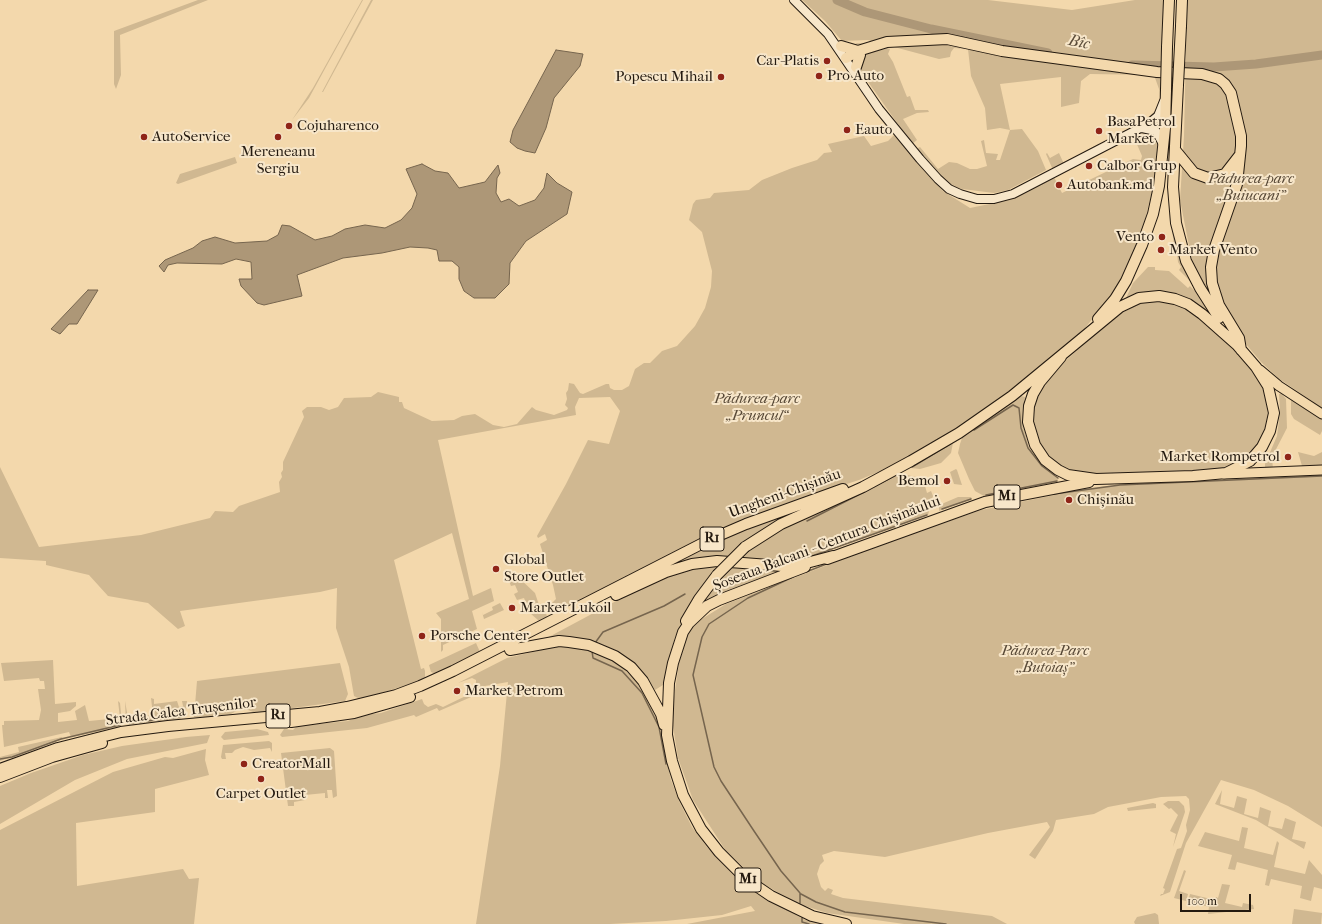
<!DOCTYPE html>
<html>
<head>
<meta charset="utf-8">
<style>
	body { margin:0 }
	#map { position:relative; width:1322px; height:924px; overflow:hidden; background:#f3d8ac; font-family:"IM FELL French Canon",serif }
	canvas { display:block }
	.scale { position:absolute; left:1180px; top:894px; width:71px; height:18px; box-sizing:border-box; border:2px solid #241a10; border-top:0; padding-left:5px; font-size:12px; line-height:14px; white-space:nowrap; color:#241a10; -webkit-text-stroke:3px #f7e6c9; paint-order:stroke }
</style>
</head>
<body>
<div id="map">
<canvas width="1322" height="924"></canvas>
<div class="scale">100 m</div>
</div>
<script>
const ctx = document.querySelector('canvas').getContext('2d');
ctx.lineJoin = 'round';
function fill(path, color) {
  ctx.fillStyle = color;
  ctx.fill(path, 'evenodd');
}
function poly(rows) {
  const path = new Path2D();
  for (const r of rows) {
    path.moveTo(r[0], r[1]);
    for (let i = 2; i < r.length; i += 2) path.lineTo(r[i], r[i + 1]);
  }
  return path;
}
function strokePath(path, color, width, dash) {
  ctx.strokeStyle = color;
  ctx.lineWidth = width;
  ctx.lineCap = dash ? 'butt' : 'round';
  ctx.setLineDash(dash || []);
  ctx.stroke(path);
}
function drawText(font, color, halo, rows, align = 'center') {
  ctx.font = font + ' "IM FELL French Canon",serif';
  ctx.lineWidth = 4;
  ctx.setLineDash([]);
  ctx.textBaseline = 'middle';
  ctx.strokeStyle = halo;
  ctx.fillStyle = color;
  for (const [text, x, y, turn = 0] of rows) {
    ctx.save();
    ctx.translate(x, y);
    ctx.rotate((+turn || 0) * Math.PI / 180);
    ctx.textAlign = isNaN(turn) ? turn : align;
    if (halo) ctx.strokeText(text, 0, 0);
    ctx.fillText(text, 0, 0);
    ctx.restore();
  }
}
const green = poly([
	[198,0,208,0,120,35,121,75,116,89,114,84,114,31],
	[362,0,363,0,327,65,309,98,292,120,313,88],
	[371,0,373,0,323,92,322,92],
	[802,0,988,0,1072,10,1135,0,1165,0,1161,101,1157,112,1152,116,1151,115,1158,107,1160,102,1159,89,1154,75,1090,74,1081,81,1079,103,1061,107,1061,77,1000,84,1010,130,1022,129,1038,151,1046,170,1008,190,994,193,962,189,954,187,943,178,918,151,918,148,920,147,938,169,949,162,957,163,970,169,977,169,987,166,981,141,984,140,986,153,998,154,996,160,1000,160,1010,130,1000,128,987,130,985,108,971,76,968,49,954,48,951,52,950,57,939,59,868,40,842,41,825,21],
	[1187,0,1322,0,1322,408,1278,378,1261,362,1229,324,1206,290,1193,266,1180,200,1184,136],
	[857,43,874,44,890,49,888,54,893,62,907,97,910,96,915,110,928,110,929,112,917,113,903,119,917,140,912,144,849,55,853,45],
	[1141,132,1146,133,1158,140,1158,167,1144,224,1129,268,1115,291,1085,328,1065,348,1030,377,966,424,912,458,859,480,784,504,556,612,552,603,556,599,553,585,540,544,547,540,545,534,538,538,537,536,566,484,588,440,609,444,620,411,610,397,579,398,575,407,576,415,438,440,473,596,491,588,494,601,472,611,477,629,443,645,443,650,441,652,441,619,436,613,469,599,452,533,394,560,421,669,424,668,425,671,425,679,369,697,358,698,354,696,349,667,336,628,337,588,320,592,180,611,185,626,178,629,148,603,108,596,89,575,46,565,46,561,0,558,0,467,39,547,141,535,210,518,215,511,233,512,239,506,280,492,279,482,282,477,281,473,283,470,283,462,304,417,302,411,307,407,321,407,329,410,338,407,344,398,371,397,378,392,399,397,399,402,402,402,404,408,432,421,454,420,462,416,475,414,493,425,504,427,517,424,532,407,536,410,554,415,567,410,568,408,565,405,567,399,566,393,568,390,569,383,574,384,580,393,583,394,606,384,609,384,610,388,614,390,622,390,629,386,635,369,644,363,650,363,662,351,677,346,695,326,705,308,711,287,712,271,702,232,689,220,693,204,696,200,710,198,714,193,749,190,762,180,792,168,817,160,824,153,832,152,828,144,864,136,871,146,888,141,894,135,943,191,970,208,1009,200,1054,177,1062,193,1133,159,1141,160,1142,156,1133,135],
	[1047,153,1050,158,1059,153,1064,164,1053,170,1046,154],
	[235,157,237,163,178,184,176,183,180,174],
	[1170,214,1174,234,1192,283,1179,270,1181,267,1178,262,1176,245,1174,245],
	[1148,267,1155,267,1155,270,1169,271,1188,288,1190,286,1197,293,1211,314,1192,301,1169,293,1144,293,1126,298,1133,283],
	[1159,300,1175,303,1190,310,1220,335,1262,383,1270,407,1269,425,1257,450,1238,465,1220,469,1095,475,1065,470,1047,457,1034,434,1032,413,1038,392,1062,364,1115,316,1141,303],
	[1281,393,1286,399,1287,428,1272,457,1273,470,1265,469,1265,464,1277,436,1280,412,1279,394],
	[1021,396,1025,397,1023,424,1029,448,1042,465,1058,478,1057,482,984,496,975,491,969,479,958,453,960,444,962,438,970,433,973,429],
	[1291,398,1322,418,1322,431,1320,435,1294,419,1291,414],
	[953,443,951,453,941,463,920,469,911,468],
	[1298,452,1314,456,1322,452,1322,465,1302,466],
	[956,469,957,470,962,485,954,484,950,472],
	[899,473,924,479,927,482,928,485,925,486,927,493,931,491,933,496,928,515,802,560,787,562,739,559,766,537],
	[1322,475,1322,827,1288,806,1254,790,1221,780,1186,843,1170,892,1160,896,1161,894,1163,894,1165,889,1163,888,1177,849,1181,848,1187,831,1186,825,1190,810,1189,799,1186,796,1161,797,1108,807,1094,814,1056,820,1053,831,1035,859,1029,855,1050,827,1047,822,988,833,885,857,834,851,822,855,824,861,820,865,817,874,821,887,825,891,828,888,833,890,831,894,843,898,992,916,1007,924,904,924,827,913,805,906,779,893,757,880,726,851,693,800,678,758,673,726,673,704,679,663,688,633,697,622,726,604,877,546,981,510,1084,489,1106,486],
	[958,497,971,497,972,499,939,511,939,506,944,503],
	[817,501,729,557,656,572,710,544],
	[722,564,706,581,692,603,675,637,663,685,655,690,642,673,622,655,603,645,583,639,545,639,646,585,668,575],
	[733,565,767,570,784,570,720,593,702,604,720,578],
	[518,577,535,593,540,608,544,606,547,617,539,621,530,613,524,598,517,600,514,594,518,592,515,585,511,586,509,581],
	[500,603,504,610,484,619,482,612,483,615,493,610,492,607],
	[476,643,480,652,436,674,431,672,429,665],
	[558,646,590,650,604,655,624,669,643,689,656,711,671,780,679,801,692,827,707,847,738,880,757,894,805,920,825,924,687,924,755,911,751,906,722,915,666,921,610,924,476,924,500,766,508,682,479,687,478,694,439,711,437,708,416,717,414,715,367,728,282,737,280,735,284,729,293,730,297,726,348,721,363,715,381,713,422,699,424,704,428,707,436,704,443,707,476,691,476,680,472,678,458,683,507,658],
	[53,660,55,704,76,702,76,706,70,711,58,713,58,722,77,720,75,711,85,705,89,721,120,718,118,701,120,703,122,724,120,727,71,737,69,732,4,747,2,725,4,725,4,721,39,720,41,710,38,689,45,689,44,681,40,681,39,678,4,681,1,663],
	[340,663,348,694,345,701,256,713,248,710,238,710,231,714,198,718,194,717,197,681],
	[151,698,154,699,154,704,177,701,179,707,183,706,182,701,187,701,186,711,184,716,178,720,129,725,126,724,125,701,128,718,153,715],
	[257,729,268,732,269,735,224,740,221,737,225,732],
	[210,735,207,743,127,759,75,780,0,824,0,786,31,773,83,755,122,746,186,737],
	[62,737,63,739,0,761,0,757,19,752,18,747],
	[269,741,272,743,272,752,270,748,254,750,243,747,235,750,232,753,225,753,226,759,222,759,221,757,223,745],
	[330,748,334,751,337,796,333,798,332,790,327,790,328,798,325,798,325,793,305,795,305,800,294,802,294,806,288,806,281,753],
	[206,749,205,760,209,775,155,789,155,812,76,823,77,886,183,869,189,879,199,878,194,924,0,924,0,830,113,772,165,757,173,758],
	[1222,790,1220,804,1234,808,1237,796,1247,799,1244,814,1258,818,1260,807,1271,811,1268,826,1282,829,1285,818,1296,822,1292,839,1306,842,1304,849,1256,820,1215,804],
	[1168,801,1179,801,1184,806,1185,812,1173,847,1176,834,1170,831,1178,815,1171,808,1169,809,1163,804],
	[1153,803,1156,804,1156,808,1128,811,1127,808],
	[1242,827,1248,828,1244,848,1273,855,1277,841,1279,843,1274,867,1305,874,1309,860,1322,875,1322,889,1314,887,1311,901,1300,898,1302,886,1271,879,1269,886,1265,885,1268,870,1237,862,1235,870,1228,869,1232,855,1198,846,1205,832,1239,841],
	[1184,870,1186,871,1179,891,1188,894,1186,901,1174,898],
	[1222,884,1230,885,1225,903,1242,907,1243,903,1253,905,1254,909,1208,914,1209,907,1188,901,1190,894,1215,900,1216,897,1218,898],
	[1294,909,1322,913,1321,924,1292,924],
	[1155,913,1158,915,1159,924,1135,924,1134,922,1137,917]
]);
const water = poly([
	[556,50,583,54,580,66,554,98,546,128,535,153,525,151,517,148,510,142,513,130,556,50],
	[422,164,435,171,448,173,459,188,485,182,498,165,500,173,497,178,496,193,501,202,509,199,519,206,535,200,544,188,547,173,557,183,572,192,567,214,526,241,510,263,509,284,495,298,474,298,464,291,459,279,459,267,452,261,439,261,437,250,428,248,410,247,382,253,343,258,297,275,302,296,264,305,257,303,241,286,239,279,252,279,251,262,236,259,222,264,177,263,168,265,164,272,159,266,165,260,193,248,202,241,215,237,235,243,267,241,278,235,282,225,290,226,315,240,332,236,345,229,365,225,385,228,401,220,412,208,417,194,406,169,422,164],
	[88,290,98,290,77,324,69,324,60,334,51,329,88,290]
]);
const stream = poly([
	[974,430,1013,405,1019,408,1021,428,1028,448,1042,466,1058,478],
	[912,467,950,444],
	[873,487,898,474],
	[1054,494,1120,485,1322,476],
	[986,495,1057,481],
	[985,507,1001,504],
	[942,509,971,499],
	[807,521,864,492],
	[812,556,927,515],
	[806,572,829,563],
	[793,577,748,598,709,624,702,637,693,675,714,767,721,781,754,831,781,871,800,893,800,903],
	[595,643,603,632,664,606,685,594],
	[592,651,593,658,622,671,642,693,659,727,666,764],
	[129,723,181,717],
	[0,759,12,757,61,739,120,725],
	[801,894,816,902,845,912,946,924],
	[802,918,802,922,809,924]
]);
const river = poly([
	[837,0,865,12,931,29,1048,53],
	[1132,65,1214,67,1256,64,1322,55]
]);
const secondary = poly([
	[794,0,828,34,879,109,920,159,938,179,949,189,960,194,977,199,994,199,1013,194,1148,124,1158,116,1164,101],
	[1142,128,1156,131,1163,144]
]);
const primary = poly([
	[1260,370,1279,386,1322,414],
	[1224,474,1322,470]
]);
const highway = poly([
	[1181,26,1182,0],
	[841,46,858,51],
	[1167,47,1169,0],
	[846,58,858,51,887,42,947,39,1002,51,1157,72,1202,74,1219,79,1225,84,1231,93,1241,136,1241,146,1237,184,1214,250,1211,267,1212,283,1219,305,1239,338,1241,350],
	[856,67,860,55],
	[1178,85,1173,187,1176,223,1186,261,1200,288,1219,318],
	[1176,151,1194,173,1208,178,1225,174,1239,156],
	[1098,319,1115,299,1126,281,1142,245,1153,214,1159,186,1165,128,1166,90],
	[745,547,781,524,863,487,911,461,959,433,1012,396,1120,307,1139,298,1159,296,1175,299,1188,304,1202,314,1237,345,1256,367,1268,386,1274,413,1270,431,1262,447,1250,461,1226,473,1193,476,1096,479,1068,475,1058,470,1045,460,1035,445,1028,422,1029,406,1033,394,1040,382,1061,357],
	[827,559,985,502,1089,482],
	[805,567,719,600,707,606,689,623,683,632,673,663,669,683,667,735,672,761,683,795,701,829,719,852,746,879,771,896,812,916,846,924],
	[616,595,666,572,692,564,717,561,782,566,799,565,833,556],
	[686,621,699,599,717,575],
	[510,650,559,641,569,642,589,645,615,656,631,667,643,681,661,714,664,725],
	[291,722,354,713,410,697],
	[0,769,58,748,121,732,168,726,320,712,347,707,396,695,420,686,453,671,711,539,746,524,843,489],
	[0,777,52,757,102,743]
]);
const highwayBridge = poly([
	[1178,85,1181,26],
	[1166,90,1167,47],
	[717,575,745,547]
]);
const markers = [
	[827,61,4,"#8f2418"],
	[819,76,4,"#8f2418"],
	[721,77,4,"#8f2418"],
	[289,126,4,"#8f2418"],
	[847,130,4,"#8f2418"],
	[1099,131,4,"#8f2418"],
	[144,137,4,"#8f2418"],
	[278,137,4,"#8f2418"],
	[1089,166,4,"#8f2418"],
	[1059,185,4,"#8f2418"],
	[1162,237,4,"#8f2418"],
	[1161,250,4,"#8f2418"],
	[1288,457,4,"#8f2418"],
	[947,481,4,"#8f2418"],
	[1069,500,4,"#8f2418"],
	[496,569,4,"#8f2418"],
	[512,608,4,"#8f2418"],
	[422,636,4,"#8f2418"],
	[457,691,4,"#8f2418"],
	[244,764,4,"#8f2418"],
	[261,779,4,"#8f2418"]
];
const shields = [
	[1007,497,26],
	[712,539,24],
	[278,716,24],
	[748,880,26]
];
const shieldNames = [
	["M1",1007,497],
	["R1",712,539],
	["R1",278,716],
	["M1",748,880]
];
const poiNames = [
	["Car-Platis",819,61,"right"],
	["Pro Auto",827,76],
	["Popescu Mihail",713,77,"right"],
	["BasaPetrol",1107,122],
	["Market",1107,139],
	["Cojuharenco",297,126],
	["Eauto",855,130],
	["AutoService",152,137],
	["Mereneanu",278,152,"center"],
	["Sergiu",278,169,"center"],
	["Calbor Grup",1097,166],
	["Autobank.md",1067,185],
	["Vento",1154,237,"right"],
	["Market Vento",1169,250],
	["Market Rompetrol",1280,457,"right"],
	["Bemol",939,481,"right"],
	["Chișinău",1077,500],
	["Global",504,560],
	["Store Outlet",504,577],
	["Market Lukoil",520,608],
	["Porsche Center",430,636],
	["Market Petrom",465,691],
	["CreatorMall",252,764],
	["Carpet Outlet",261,794,"center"]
];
const parkNames = [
	["Pădurea-parc",1251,179],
	["„Buiucani”",1251,196],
	["Pădurea-parc",757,399],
	["„Pruncul“",757,416],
	["Pădurea-Parc",1045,651],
	["„Butoiaș”",1045,668]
];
const streetNames = [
	["Ungheni-Chișinău",785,494,-20],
	["Șoseaua Balcani - Centura Chișinăului",827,544,-21],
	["Strada Calea Trușenilor",181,712,-7]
];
const waterNames = [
	["Bîc",1079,43,11]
];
fill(green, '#d0b891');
fill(water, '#ad9777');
strokePath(water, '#76654e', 1);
strokePath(stream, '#76654e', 1.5);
strokePath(river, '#ad9777', 9);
strokePath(secondary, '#241a10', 10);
strokePath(primary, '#241a10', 11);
strokePath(highway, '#241a10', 12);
strokePath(secondary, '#f7e6c9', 8);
strokePath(primary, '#f3d8ac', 9);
strokePath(highway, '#f3d8ac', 10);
strokePath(highwayBridge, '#241a10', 12, []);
strokePath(highwayBridge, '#f3d8ac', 10);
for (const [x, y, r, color] of markers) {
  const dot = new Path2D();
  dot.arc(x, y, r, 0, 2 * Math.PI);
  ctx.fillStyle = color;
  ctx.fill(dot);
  strokePath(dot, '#f7e6c9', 1.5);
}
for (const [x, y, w] of shields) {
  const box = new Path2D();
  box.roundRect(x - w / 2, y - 12, w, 24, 3);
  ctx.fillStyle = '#f7e6c9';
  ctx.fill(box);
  strokePath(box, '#241a10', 1);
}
drawText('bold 14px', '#241a10', null, shieldNames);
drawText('15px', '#241a10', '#f7e6c9', poiNames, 'left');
drawText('italic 15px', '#584937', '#f7e6c9', parkNames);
drawText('15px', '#241a10', '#f7e6c9', streetNames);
drawText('italic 16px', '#5b4c39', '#f7e6c9', waterNames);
</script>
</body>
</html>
